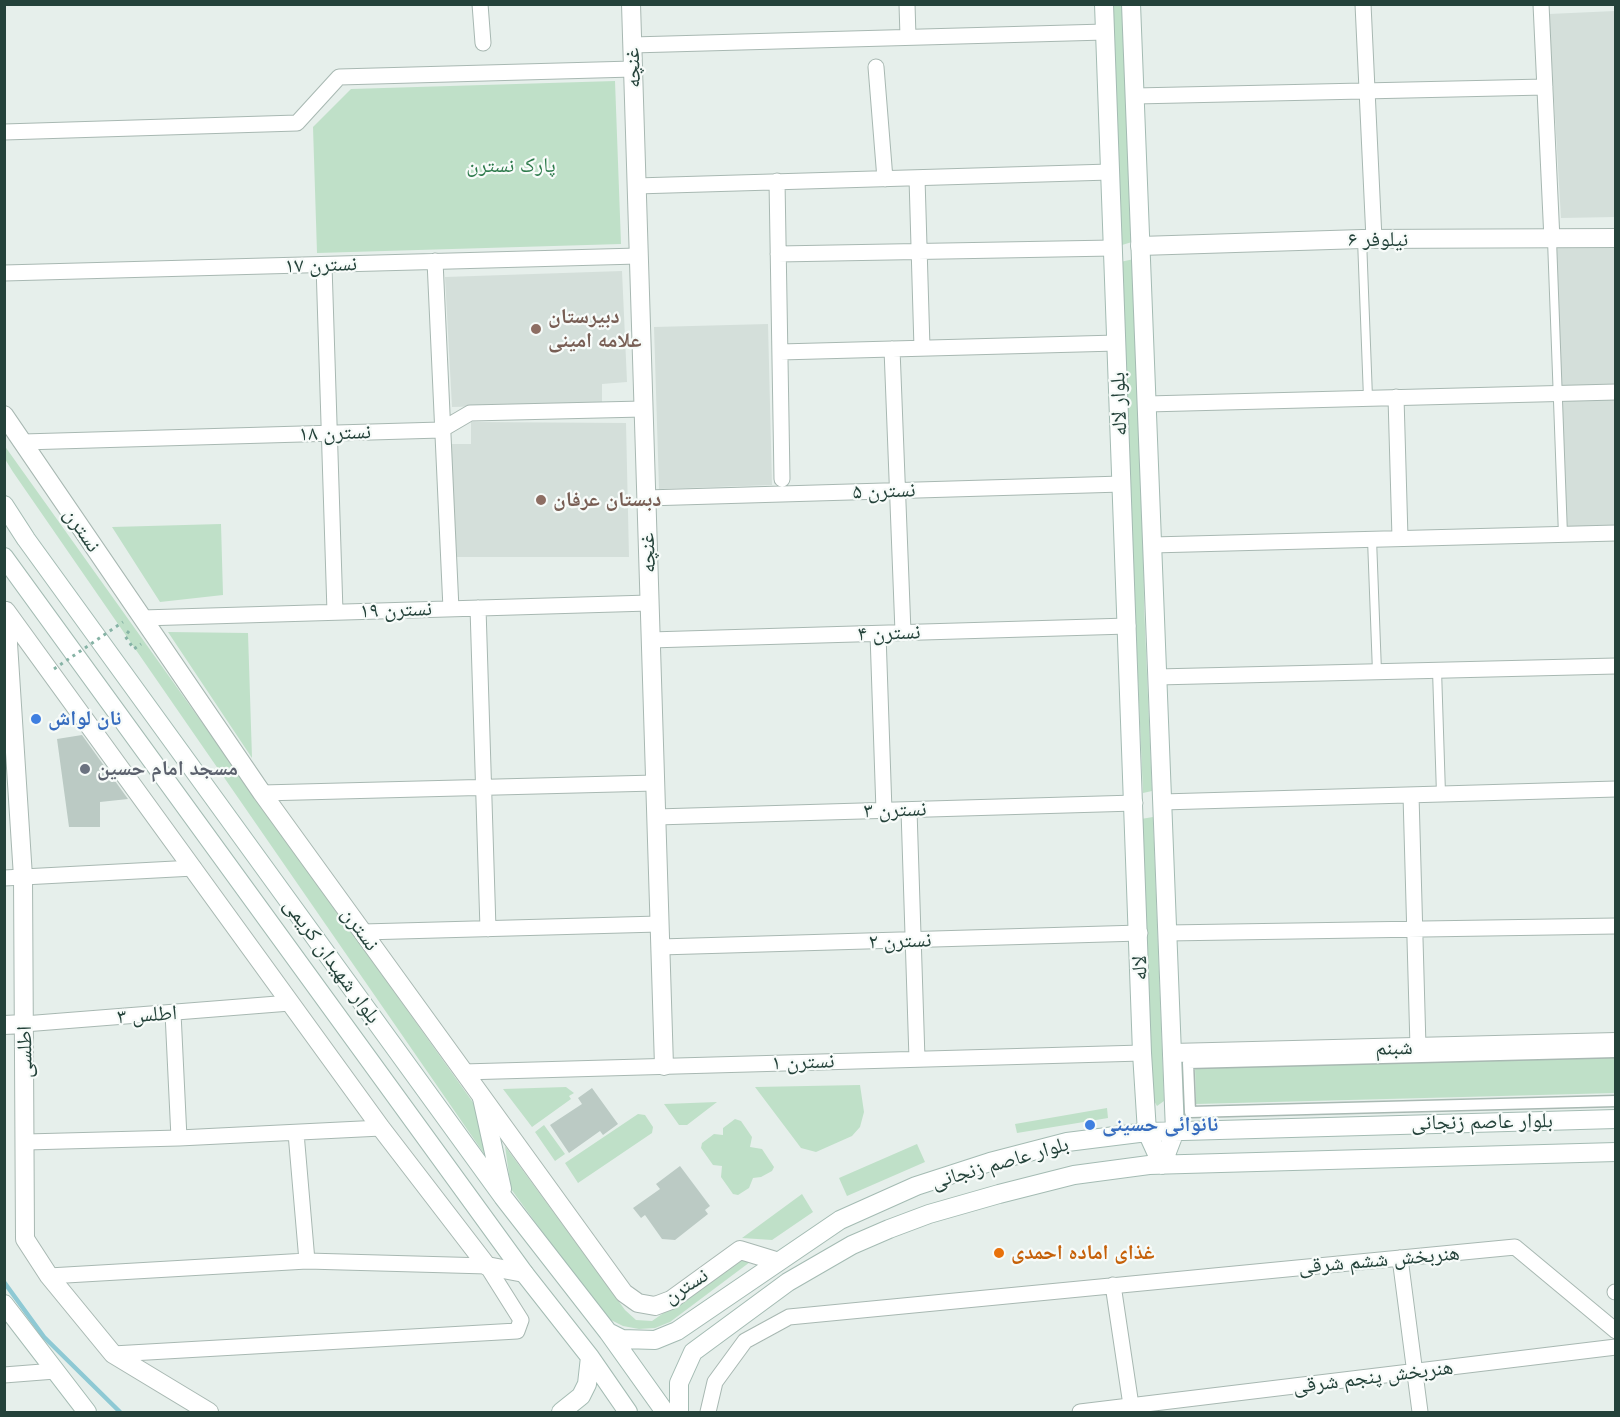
<!DOCTYPE html>
<html>
<head>
<meta charset="utf-8">
<style>
	body { margin:0 }
	#map { position:relative; width:1620px; height:1417px; overflow:hidden; background:#e6efeb; font-family:Mulish,sans-serif }
	canvas { display:block }
	.frame { position:absolute; inset:0; border:6px solid #24423a; pointer-events:none }
</style>
</head>
<body>
<div id="map">
<canvas width="1620" height="1417"></canvas>
<div class="frame"></div>
</div>
<script>
const ctx = document.querySelector('canvas').getContext('2d');
ctx.lineJoin = 'round';
function fill(path, color) {
  ctx.fillStyle = color;
  ctx.fill(path, 'evenodd');
}
function poly(rows) {
  const path = new Path2D();
  for (const r of rows) {
    path.moveTo(r[0], r[1]);
    for (let i = 2; i < r.length; i += 2) path.lineTo(r[i], r[i + 1]);
  }
  return path;
}
function strokePath(path, color, width, dash) {
  ctx.strokeStyle = color;
  ctx.lineWidth = width;
  ctx.lineCap = dash ? 'butt' : 'round';
  ctx.setLineDash(dash || []);
  ctx.stroke(path);
}
function drawText(font, color, halo, rows, align = 'center') {
  ctx.font = font + ' Mulish,"Noto Naskh Arabic",sans-serif';
  ctx.lineWidth = 4.5;
  ctx.setLineDash([]);
  ctx.textBaseline = 'middle';
  ctx.strokeStyle = halo;
  ctx.fillStyle = color;
  for (const [text, x, y, turn = 0] of rows) {
    ctx.save();
    ctx.translate(x, y);
    ctx.rotate((+turn || 0) * Math.PI / 180);
    ctx.textAlign = isNaN(turn) ? turn : align;
    if (halo) ctx.strokeText(text, 0, 0);
    ctx.fillText(text, 0, 0);
    ctx.restore();
  }
}
const built = poly([
	[1615,11,1615,217,1561,218,1549,14],
	[1615,238,1615,533,1563,535,1552,240],
	[622,271,627,382,602,384,602,403,452,407,445,277],
	[768,324,772,485,659,489,654,327],
	[471,422,626,423,629,557,457,557,450,444,471,444]
]);
const green = poly([
	[1111,5,1122,5,1132,242,1122,245],
	[615,81,621,244,317,253,313,127,351,89],
	[1134,259,1143,480,1144,604,1152,791,1143,793,1120,262],
	[4,445,477,1108,487,1158,13,472,5,459],
	[221,524,223,595,160,602,112,527],
	[168,632,248,633,252,758],
	[1153,817,1164,1101,1157,1106,1153,1099,1141,819],
	[1615,1056,1615,1093,1196,1104,1195,1067],
	[860,1085,864,1112,860,1127,852,1136,816,1152,801,1148,755,1087],
	[566,1087,574,1093,569,1096,571,1099,532,1127,503,1089],
	[717,1102,687,1125,679,1125,664,1104],
	[1107,1108,1108,1118,1017,1133,1015,1124],
	[638,1114,645,1115,653,1127,652,1133,578,1183,565,1163],
	[735,1119,741,1121,752,1137,750,1147,762,1149,774,1167,772,1171,761,1177,753,1178,749,1188,738,1195,733,1194,721,1177,722,1166,713,1165,701,1148,702,1143,714,1134,723,1135,723,1128],
	[544,1125,565,1154,555,1161,535,1132],
	[917,1144,925,1162,847,1196,839,1178],
	[505,1146,625,1310,636,1320,652,1321,744,1257,750,1262,670,1322,655,1328,639,1329,623,1326,609,1319,598,1308,511,1189],
	[802,1194,813,1212,772,1240,742,1238]
]);
const stream = poly([
	[4,1282,44,1337,120,1412]
]);
const building = poly([
	[82,735,128,799,100,802,100,827,69,827,57,739],
	[592,1088,618,1124,603,1135,600,1131,569,1153,550,1125,582,1104,578,1098],
	[680,1166,710,1206,705,1210,708,1214,675,1240,662,1239,645,1215,641,1218,633,1208,660,1189,656,1184]
]);
const path = poly([
	[129,631,125,636,134,649,141,644]
]);
const service = poly([
	[1362,239,1368,398],
	[1552,240,1563,535],
	[1372,539,1377,672],
	[1437,670,1441,794]
]);
const pedestrian = poly([
	[1616,1052,1188,1063,1190,1112,1616,1101]
]);
const minor = poly([
	[480,4,483,43],
	[907,4,908,37],
	[1363,4,1374,239],
	[1541,4,1552,240],
	[632,45,1105,32],
	[876,67,885,179],
	[1135,96,1545,87],
	[4,132,297,123,339,77,633,69],
	[917,178,922,348],
	[777,181,782,479],
	[636,186,1110,172],
	[778,254,1113,248],
	[435,261,451,609],
	[324,265,335,612],
	[4,273,638,256],
	[892,349,903,632],
	[780,352,1117,343],
	[1396,397,1400,538],
	[1147,404,1616,392],
	[23,442,441,430,470,413,643,409],
	[646,498,1122,484],
	[1152,545,1616,533],
	[478,608,488,929],
	[142,618,649,603],
	[878,634,884,811],
	[650,640,1128,626],
	[1157,677,1616,666],
	[262,793,655,783],
	[1411,795,1418,1047],
	[1162,802,1616,789],
	[909,810,917,1059],
	[656,817,1135,803],
	[4,878,194,868],
	[363,932,659,924],
	[1167,933,1616,926],
	[660,947,1140,933],
	[173,1013,179,1138],
	[24,1024,290,1003],
	[463,1072,1142,1053],
	[296,1133,307,1261],
	[26,1142,179,1138,381,1128],
	[1400,1258,1420,1412],
	[49,1276,307,1261,487,1266,521,1320,517,1331,113,1354],
	[1113,1285,1132,1412],
	[1615,1292,1616,1292],
	[4,1375,55,1371],
	[708,1412,715,1382,745,1341,789,1317,1515,1247,1616,1331],
	[1080,1412,1616,1347]
]);
const tertiary = poly([
	[631,4,664,1066],
	[1140,246,1362,239,1616,238],
	[4,415,262,793,624,1293,638,1303,655,1306,671,1300,740,1250,776,1261],
	[6,611,381,1128,487,1266,524,1273],
	[6,612,23,877,25,1239,49,1276,113,1354,209,1412],
	[4,1025,24,1024],
	[1172,1053,1616,1042]
]);
const secondary = poly([
	[1104,4,1142,1053,1147,1132,1162,1165],
	[1131,4,1175,1131,1162,1165],
	[4,505,26,539,503,1197,608,1332,665,1412],
	[4,557,524,1273,590,1357,628,1412],
	[482,1098,502,1189],
	[4,1304,87,1412],
	[608,1332,622,1339,655,1340,677,1331,840,1220,916,1186,990,1162,1067,1142,1147,1132,1616,1119],
	[561,1412,581,1396,587,1384,590,1357],
	[679,1412,679,1383,693,1352,788,1282,852,1245,889,1229,929,1214,999,1194,1074,1175,1149,1165,1616,1152]
]);
const pathBridge = poly([
	[54,669,123,622]
]);
const markers = [
	[536,329,6,"#8d6e63"],
	[541,500,6,"#8d6e63"],
	[36,719,6,"#3f7fe0"],
	[85,769,6,"#6b7280"],
	[1090,1125,6,"#3f7fe0"],
	[999,1253,6,"#e8710a"]
];
const streetNames = [
	["غنچه",633,68,-92],
	["نیلوفر ۶",1378,240],
	["نسترن ۱۷",321,265,-2],
	["بلوار لاله",1119,404,-92],
	["نسترن ۱۸",335,433,-2],
	["نسترن ۵",884,491,-2],
	["نسترن",82,530,56],
	["غنچه",648,553,-92],
	["نسترن ۱۹",396,610,-2],
	["نسترن ۴",889,633,-2],
	["نسترن ۳",895,810,-2],
	["نسترن",360,929,54],
	["نسترن ۲",900,941,-2],
	["بلوار شهیدان کریمی",332,961,54],
	["لاله",1140,968,-91],
	["اطلس ۳",147,1015,-4],
	["شبنم",1394,1048,-1],
	["اطلسی",25,1052,-91],
	["نسترن ۱",803,1062,-2],
	["بلوار عاصم زنجانی",1482,1122,-1],
	["بلوار عاصم زنجانی",1000,1163,-16],
	["هنربخش ششم شرقی",1379,1260,-5],
	["نسترن",686,1286,-32],
	["هنربخش پنجم شرقی",1373,1377,-7]
];
const parkNames = [
	["پارک نسترن",511,166]
];
const educationNames = [
	["دبیرستان",548,317],
	["علامه امینی",548,341],
	["دبستان عرفان",553,500]
];
const shopNames = [
	["نان لواش",48,719],
	["نانوائی حسینی",1102,1125]
];
const worshipNames = [
	["مسجد امام حسین",97,769]
];
const foodNames = [
	["غذای اماده احمدی",1011,1253]
];
fill(built, '#d4dfda');
fill(green, '#bfe0c8');
strokePath(stream, '#8ec9d4', 4.5);
fill(building, '#bbcac4');
strokePath(service, '#a8b8b2', 10);
strokePath(pedestrian, '#a8b8b2', 13);
strokePath(minor, '#a8b8b2', 17);
strokePath(tertiary, '#a8b8b2', 20);
strokePath(secondary, '#a4bbb3', 20);
strokePath(path, '#86b3a5', 3, [3, 4.5]);
strokePath(service, '#fff', 8);
strokePath(pedestrian, '#fff', 10);
strokePath(minor, '#fff', 15);
strokePath(tertiary, '#fff', 18);
strokePath(secondary, '#fff', 18);
strokePath(pathBridge, '#86b3a5', 3, [3, 4.5]);
for (const [x, y, r, color] of markers) {
  const dot = new Path2D();
  dot.arc(x, y, r, 0, 2 * Math.PI);
  ctx.fillStyle = color;
  ctx.fill(dot);
  strokePath(dot, '#f7fbf9', 2);
}
drawText('21px', '#24423a', '#f7fbf9', streetNames);
drawText('21px', '#2d7a4b', '#f7fbf9', parkNames);
drawText('bold 21px', '#785e54', '#f7fbf9', educationNames, 'left');
drawText('bold 21px', '#366cbe', '#f7fbf9', shopNames, 'left');
drawText('bold 21px', '#5b616d', '#f7fbf9', worshipNames, 'left');
drawText('bold 21px', '#c56008', '#f7fbf9', foodNames, 'left');
</script>
</body>
</html>
